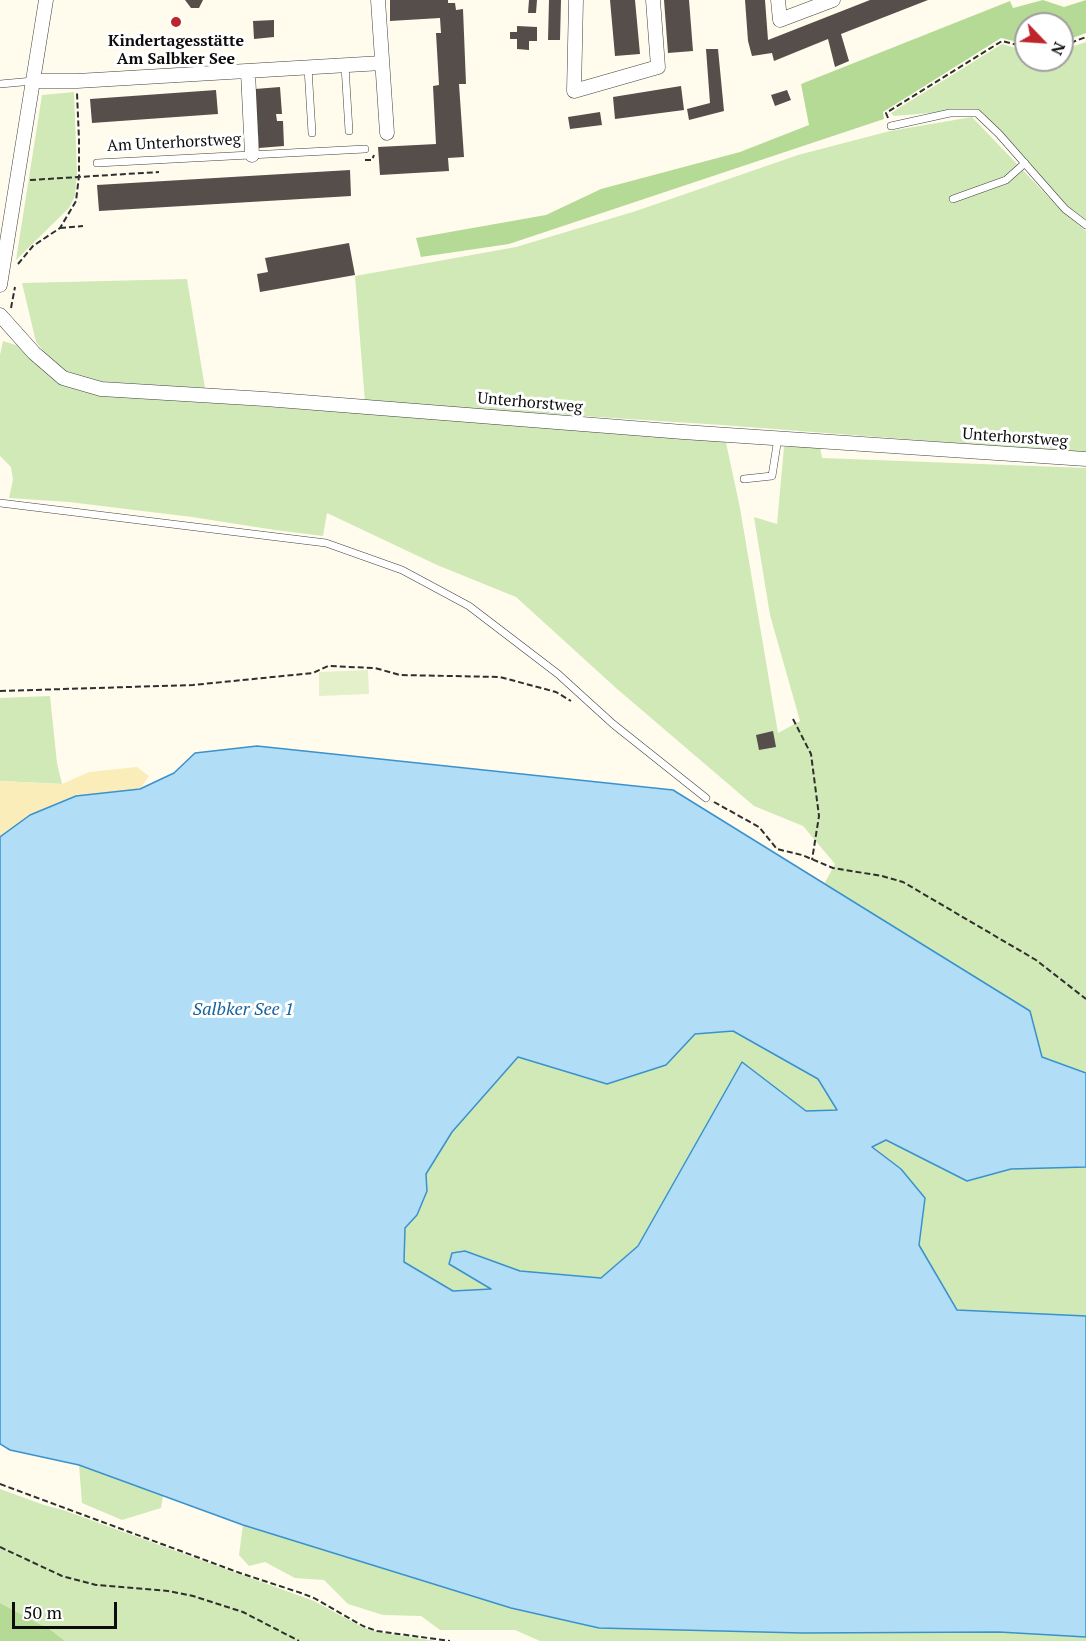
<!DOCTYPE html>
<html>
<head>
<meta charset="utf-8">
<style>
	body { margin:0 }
	#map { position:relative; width:1086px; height:1641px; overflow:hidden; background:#fffcee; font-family:"PT Serif",serif }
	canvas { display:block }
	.north { position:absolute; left:1014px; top:12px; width:60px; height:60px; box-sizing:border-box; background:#fff; border:2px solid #9e9e9e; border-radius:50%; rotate:115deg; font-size:16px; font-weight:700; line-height:24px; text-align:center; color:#0d0d0d }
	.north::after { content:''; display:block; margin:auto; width:21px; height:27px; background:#be252b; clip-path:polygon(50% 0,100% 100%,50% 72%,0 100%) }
	.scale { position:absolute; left:12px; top:1602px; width:105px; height:27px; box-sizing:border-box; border:3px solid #0d0d0d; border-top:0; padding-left:8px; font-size:18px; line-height:21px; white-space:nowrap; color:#0d0d0d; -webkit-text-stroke:4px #fff; paint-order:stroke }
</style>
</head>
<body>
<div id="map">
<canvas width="1086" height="1641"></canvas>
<div class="north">N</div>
<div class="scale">50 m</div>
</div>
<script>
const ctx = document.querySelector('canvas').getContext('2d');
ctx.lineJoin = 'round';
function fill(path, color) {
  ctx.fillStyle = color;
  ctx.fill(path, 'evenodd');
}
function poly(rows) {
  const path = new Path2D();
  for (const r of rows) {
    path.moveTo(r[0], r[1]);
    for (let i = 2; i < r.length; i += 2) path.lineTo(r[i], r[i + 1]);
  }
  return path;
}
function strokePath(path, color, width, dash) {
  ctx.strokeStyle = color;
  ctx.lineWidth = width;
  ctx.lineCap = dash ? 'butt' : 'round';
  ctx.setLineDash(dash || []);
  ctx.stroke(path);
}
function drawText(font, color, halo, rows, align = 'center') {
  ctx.font = font + ' "PT Serif",serif';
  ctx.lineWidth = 6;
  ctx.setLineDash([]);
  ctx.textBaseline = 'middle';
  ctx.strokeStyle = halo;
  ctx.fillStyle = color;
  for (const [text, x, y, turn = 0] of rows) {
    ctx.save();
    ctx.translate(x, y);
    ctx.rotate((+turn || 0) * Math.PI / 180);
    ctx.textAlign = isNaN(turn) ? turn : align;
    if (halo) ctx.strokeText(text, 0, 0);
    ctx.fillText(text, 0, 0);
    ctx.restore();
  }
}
const green = poly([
	[1086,42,1086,222,1073,212,978,109,894,116,891,113,1002,44,1026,51,1026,60,1062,60,1062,50],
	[74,92,77,173,75,196,69,208,16,260,42,95],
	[972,117,1062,211,1086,231,1086,453,722,425,365,402,355,276,516,247,636,211,798,155,890,131],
	[187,279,205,388,103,382,59,369,36,342,22,283],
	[3,341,22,347,41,369,61,385,96,395,725,438,740,508,778,733,800,721,770,615,754,517,777,524,784,447,820,446,822,458,1086,468,1086,1073,1042,1057,1030,1011,824,884,835,864,803,826,754,806,616,688,516,597,437,565,327,513,323,536,275,530,192,517,69,502,9,498,13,480,11,467,0,456,0,355],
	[50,696,57,763,62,784,0,781,0,698],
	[733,1031,818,1079,837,1110,806,1111,742,1062,638,1246,601,1278,520,1271,465,1251,492,1289,453,1291,404,1262,405,1227,417,1215,427,1191,425,1174,452,1132,518,1056,607,1084,666,1065,695,1034],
	[886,1140,967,1181,1011,1169,1086,1167,1086,1316,958,1310,919,1245,925,1198,871,1147],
	[79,1465,163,1496,161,1508,122,1520,82,1503],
	[0,1489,44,1505,63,1510,314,1601,362,1627,377,1632,436,1641,65,1641,51,1630,0,1603],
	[243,1525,511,1608,599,1628,802,1633,999,1632,1086,1637,1086,1641,540,1641,515,1630,440,1630,421,1616,383,1615,348,1604,324,1580,295,1578,265,1562,249,1566,239,1555]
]);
const forest = poly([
	[1043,0,1064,7,1086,0,1086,33,1062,42,1062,24,1026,24,1026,44,1001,38,883,112,884,119,509,244,421,257,416,238,546,215,601,189,740,152,809,125,801,84,1010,1,1013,8],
	[0,1603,51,1630,65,1641,0,1641]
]);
const sand = poly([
	[137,767,149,776,140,789,76,796,30,815,0,837,0,781,62,784,89,772]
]);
const pitch = poly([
	[368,670,369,694,319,696,319,672]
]);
const water = poly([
	[257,746,673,790,1030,1011,1042,1057,1086,1073,1086,1167,1011,1169,967,1181,886,1140,872,1147,901,1169,925,1198,919,1245,957,1310,1086,1316,1086,1637,999,1632,802,1633,599,1628,511,1608,243,1525,79,1465,10,1450,0,1444,0,837,30,815,76,796,140,789,174,773,195,753,257,746],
	[733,1031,818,1079,837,1110,806,1111,742,1062,638,1246,601,1278,520,1271,465,1251,452,1253,449,1264,491,1289,453,1291,404,1262,405,1228,417,1215,427,1191,426,1174,452,1132,518,1057,607,1084,666,1065,695,1034,733,1031]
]);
const building = poly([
	[185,0,203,0,199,8,191,8],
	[390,0,448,0,448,3,455,3,456,10,463,9,466,84,459,84,464,157,448,158,449,171,380,175,378,147,436,144,433,86,439,85,436,33,441,33,440,18,390,21],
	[529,0,537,0,536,13,528,13],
	[549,0,561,0,560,40,548,40],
	[610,0,635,0,640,54,615,56],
	[664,0,689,0,693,51,668,53],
	[745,0,765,0,768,40,870,0,928,0,841,34,849,61,835,67,828,39,774,61,772,53,752,56,748,41],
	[274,20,274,37,254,39,253,21],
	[517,26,537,27,537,41,529,41,529,50,517,49,517,39,510,39,510,32,517,32],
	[706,49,718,49,724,111,689,120,687,109,710,103],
	[681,86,684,110,615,119,613,97],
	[280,87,282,114,276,114,277,121,283,121,284,146,259,148,255,89],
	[216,90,218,114,92,123,90,99],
	[787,90,791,100,775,106,771,95],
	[600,112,602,125,570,129,568,117],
	[350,170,351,196,99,211,97,185],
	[349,243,355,275,260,292,257,274,268,272,265,258],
	[773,731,776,747,759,750,756,735]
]);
const path = poly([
	[1062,46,1086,37],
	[888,118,886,113,1002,41,1026,47],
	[365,160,372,160,374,155],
	[30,180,159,172],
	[60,228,83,226],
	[18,264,33,246,60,228,76,201,79,176,79,139,77,93],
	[11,308,15,287],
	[0,691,193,685,313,673,328,666,375,668,400,675,500,677,556,692,571,701],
	[793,719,811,754,819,816,812,860],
	[714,802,759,827,777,849,802,855,833,868,882,876,903,882,1036,960,1086,999],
	[0,1484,240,1573,301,1593,314,1598,363,1626,377,1631,450,1641],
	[0,1547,62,1576,96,1585,168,1591,193,1596,243,1612,299,1641]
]);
const lane = poly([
	[345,66,349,131],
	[308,68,312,133],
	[0,84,33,81],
	[891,126,950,113,977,113,999,134,1065,209,1086,225],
	[97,163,365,149],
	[953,199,1006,180,1025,163],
	[744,479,772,476,778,438],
	[0,503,326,543,402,570,469,606,558,674,613,724,706,798]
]);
const street = poly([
	[378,0,387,133],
	[576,0,574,91,658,67,653,0],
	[778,0,780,20,833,0],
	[248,72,252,155],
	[33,81,77,81,382,63],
	[0,285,46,0],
	[0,315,34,353,63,378,101,389,265,399,683,432,1086,459]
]);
const markers = [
	[176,22,6,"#be252b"]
];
const poiNames = [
	["Kindertagesstätte",176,41],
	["Am Salbker See",176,59]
];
const streetNames = [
	["Am Unterhorstweg",174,143,-3],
	["Unterhorstweg",530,403,5],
	["Unterhorstweg",1015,438,4]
];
const waterNames = [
	["Salbker See 1",243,1010]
];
fill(green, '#d1e9b7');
fill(forest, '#b5da96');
fill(sand, '#fbedba');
fill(pitch, '#e3f0c9');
fill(water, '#b2ddf6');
strokePath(water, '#3992ce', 1.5);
fill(building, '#564e4a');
strokePath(lane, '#404040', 8);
strokePath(street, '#404040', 15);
strokePath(path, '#2f2f2f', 2, [6, 3]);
strokePath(lane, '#fff', 7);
strokePath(street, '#fff', 14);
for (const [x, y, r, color] of markers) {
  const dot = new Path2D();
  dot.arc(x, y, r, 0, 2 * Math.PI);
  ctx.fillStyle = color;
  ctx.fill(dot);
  strokePath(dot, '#fff', 2);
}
drawText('bold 16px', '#0d0d0d', '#fff', poiNames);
drawText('16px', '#0d0d0d', '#fff', streetNames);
drawText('italic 18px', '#1663a0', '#fff', waterNames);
</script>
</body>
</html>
